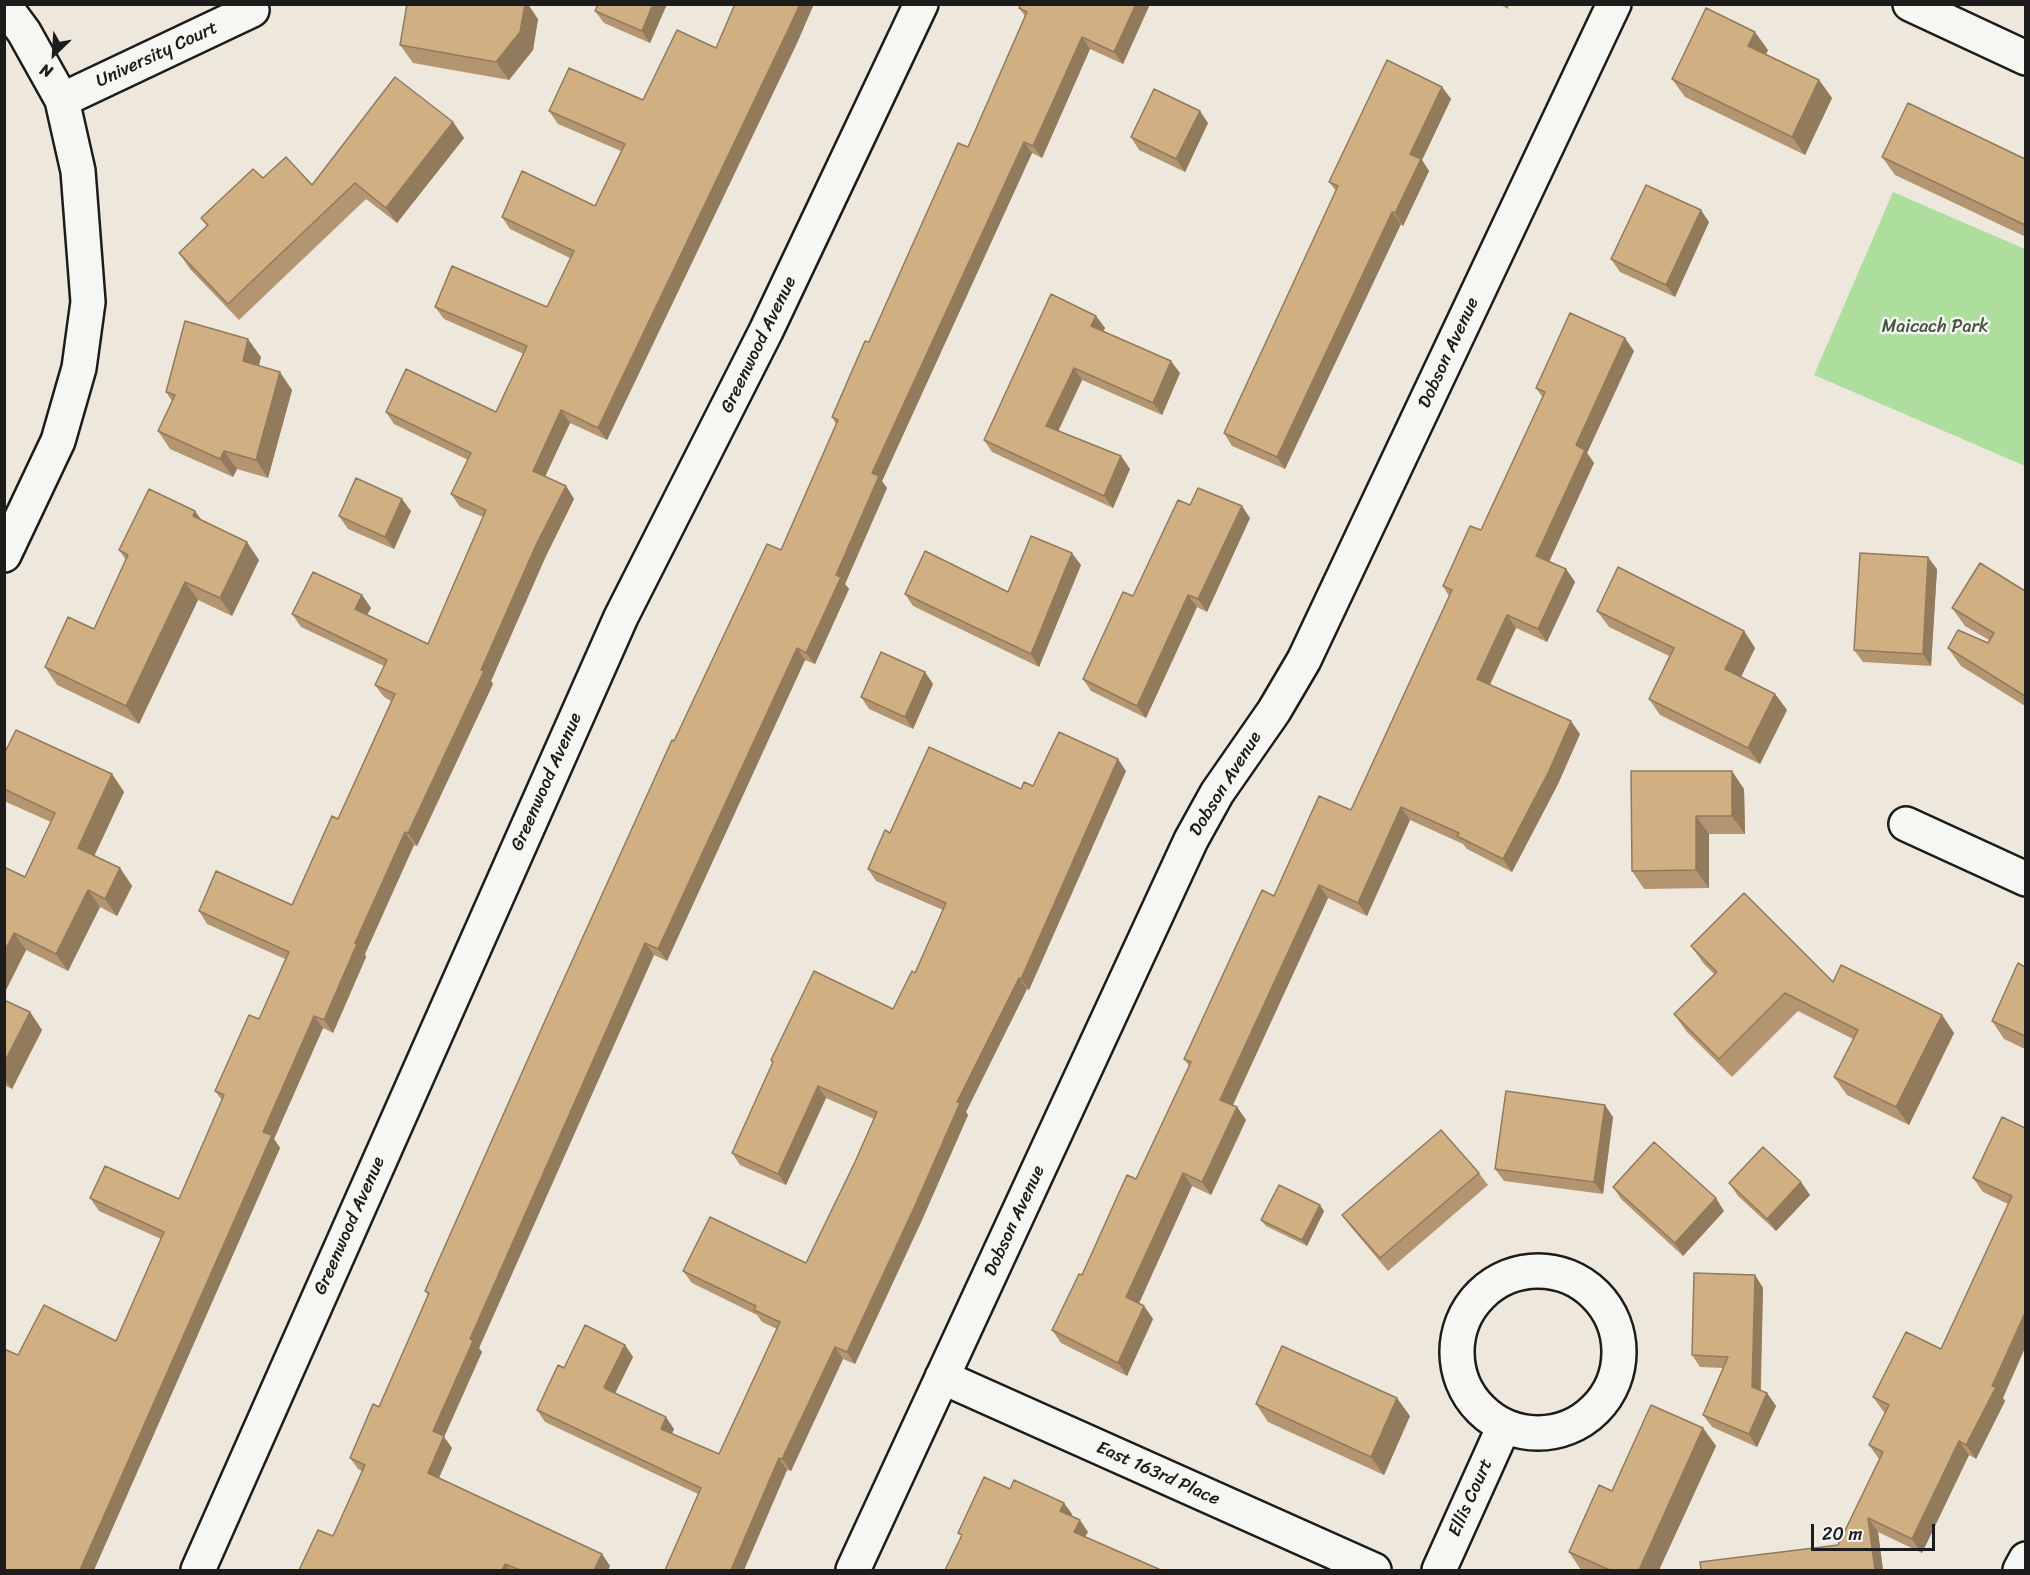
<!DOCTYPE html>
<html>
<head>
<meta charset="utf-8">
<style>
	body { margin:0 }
	#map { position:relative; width:2030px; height:1575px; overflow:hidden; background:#eee8dc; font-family:Sriracha,sans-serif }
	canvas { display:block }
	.frame { position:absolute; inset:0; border:6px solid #1c1c1c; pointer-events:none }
	.north { position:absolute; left:24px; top:24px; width:60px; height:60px; -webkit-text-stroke:4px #f6f6f2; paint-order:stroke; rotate:205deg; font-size:16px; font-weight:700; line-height:24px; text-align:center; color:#1c1c1c }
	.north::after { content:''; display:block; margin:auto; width:21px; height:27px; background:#1c1c1c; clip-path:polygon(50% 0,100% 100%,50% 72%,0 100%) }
	.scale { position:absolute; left:1811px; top:1524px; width:124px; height:27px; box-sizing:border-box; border:3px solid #1c1c1c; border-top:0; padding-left:8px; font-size:18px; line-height:21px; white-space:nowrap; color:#1c1c1c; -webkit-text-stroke:4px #f6f6f2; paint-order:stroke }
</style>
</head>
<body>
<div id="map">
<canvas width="2030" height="1575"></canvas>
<div class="frame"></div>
<div class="north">N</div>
<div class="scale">20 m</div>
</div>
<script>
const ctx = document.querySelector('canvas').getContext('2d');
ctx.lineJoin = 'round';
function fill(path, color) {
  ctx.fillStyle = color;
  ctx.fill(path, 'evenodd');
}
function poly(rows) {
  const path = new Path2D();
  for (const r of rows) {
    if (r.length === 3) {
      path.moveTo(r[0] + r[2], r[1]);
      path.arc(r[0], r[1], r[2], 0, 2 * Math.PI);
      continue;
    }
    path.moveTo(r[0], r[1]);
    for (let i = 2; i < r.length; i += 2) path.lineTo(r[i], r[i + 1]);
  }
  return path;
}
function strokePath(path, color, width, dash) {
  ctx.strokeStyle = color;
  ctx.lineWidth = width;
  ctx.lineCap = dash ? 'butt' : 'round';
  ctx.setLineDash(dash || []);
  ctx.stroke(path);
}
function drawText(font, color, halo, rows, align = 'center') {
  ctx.font = font + ' Sriracha,sans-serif';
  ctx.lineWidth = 5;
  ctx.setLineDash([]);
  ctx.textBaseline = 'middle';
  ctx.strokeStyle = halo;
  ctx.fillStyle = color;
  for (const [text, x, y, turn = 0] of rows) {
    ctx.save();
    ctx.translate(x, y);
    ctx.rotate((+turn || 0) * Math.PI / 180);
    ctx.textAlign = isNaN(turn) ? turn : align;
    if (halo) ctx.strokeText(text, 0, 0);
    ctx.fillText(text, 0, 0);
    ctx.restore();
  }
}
const green = poly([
	[1893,192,2025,249,2025,466,1814,375]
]);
const street = poly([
	[1910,4,2026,58],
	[4,5,24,32,62,100,78,171,88,302,79,368,58,441,4,555],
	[62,100,252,10],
	[1906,824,2026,879],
	[1538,1352,81],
	[942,1377,1374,1570],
	[198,1570,621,617,766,331,921,4],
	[853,1570,1191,840,1217,793,1274,711,1304,660,1614,4],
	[1439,1570,1504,1426],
	[2020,1570,2026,1559]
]);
const wall = poly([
	[667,4,650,43,604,23,595,11],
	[1150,4,1123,64,1090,49,1042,158,1032,153,882,481,887,488,845,584,849,589,815,664,805,660,667,961,654,955,479,1348,482,1352,444,1437,452,1448,439,1478,602,1554,610,1566,608,1570,299,1570,333,1536,362,1471,358,1469,350,1458,379,1407,428,1295,425,1291,674,741,781,550,836,424,832,417,869,342,968,147,1025,16,1019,8],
	[1499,4,1509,4,1508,9],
	[538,19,533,50,509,80,413,63,400,45],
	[798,41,607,440,570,423,545,477,566,486,574,499,545,558,491,681,493,684,417,846,414,845,365,954,366,957,333,1033,323,1028,274,1139,280,1148,94,1570,4,1570,18,1355,116,1341,161,1239,99,1211,90,1198,179,1199,222,1100,215,1091,259,1019,285,959,207,924,199,911,292,905,338,819,391,701,384,697,375,685,384,666,301,627,292,614,362,595,371,608,367,615,428,644,483,517,460,507,451,494,468,460,394,424,386,412,496,412,524,354,444,319,435,307,547,307,570,258,510,229,502,217,595,206,621,151,558,124,549,111,643,100,716,48],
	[1768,50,1766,54,1819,80,1832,98,1805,155,1685,97,1672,79],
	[1442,87,1451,99,1422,160,1429,171,1403,226,1401,224,1285,469,1232,446,1224,433,1336,191,1329,182],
	[453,122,464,138,397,223,366,199,239,320,190,269,179,253,207,226,201,218,263,178,312,185],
	[1208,123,1185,172,1139,150,1131,137],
	[1882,157,2025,159,2025,240,2024,236,1895,175],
	[1709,222,1675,297,1620,272,1611,259],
	[1096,316,1105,328,1103,331,1180,373,1162,415,1082,380,1058,431,1121,456,1130,469,1113,508,992,452,984,440],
	[1634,351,1587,453,1594,463,1549,561,1566,569,1575,582,1547,642,1516,628,1490,685,1580,734,1558,784,1512,872,1467,849,1463,844,1410,820,1367,916,1328,898,1233,1105,1237,1107,1246,1120,1211,1195,1192,1186,1139,1303,1144,1306,1153,1319,1127,1376,1061,1343,1052,1330,1136,1179,1189,1066,1184,1059,1274,896,1351,810,1449,596,1443,586,1481,530,1543,398,1536,388],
	[261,357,259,366,292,390,268,478,237,469,233,477,170,449,158,431,172,401,166,392],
	[1190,505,1250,518,1207,612,1197,607,1146,718,1091,691,1083,679],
	[195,511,201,520,259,560,232,616,198,600,139,724,57,685,45,667,94,629,126,560,119,550],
	[411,511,394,549,348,529,339,516],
	[1081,565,1039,667,913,606,905,594,1008,592],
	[1937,569,1931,666,1863,662,1854,650],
	[2025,591,2025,706,1961,666,1948,648,1988,643,1989,640,1965,626,1952,608],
	[1597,611,1744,631,1755,648,1741,677,1775,694,1787,710,1760,764,1660,715,1649,699,1669,656,1609,627],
	[925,672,933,684,913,729,869,709,861,697],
	[4,754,112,774,124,792,94,856,120,868,132,886,117,916,100,907,68,971,26,950,4,994,4,867,25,877,51,822,4,801],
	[1126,771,1029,990,1027,989,966,1112,968,1115,922,1220,855,1364,843,1359,791,1471,787,1470,744,1570,665,1570,698,1494,545,1422,537,1410,564,1368,625,1345,633,1357,615,1394,674,1429,672,1434,719,1454,777,1329,762,1322,757,1315,692,1283,683,1271,806,1263,855,1162,874,1119,826,1098,786,1185,740,1165,732,1153,773,1063,771,1060,893,1009,915,973,943,910,876,881,868,869,890,833,1021,789],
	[1631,771,1744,789,1745,834,1709,834,1709,888,1644,889,1632,871],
	[1691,946,1833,982,1942,1015,1954,1033,1909,1125,1847,1095,1834,1077,1853,1039,1798,1011,1732,1077,1687,1032,1674,1014,1714,974,1704,964],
	[2025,967,2025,1049,2004,1039,1992,1021],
	[4,1000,30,1012,42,1030,12,1089,4,1085],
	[1613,1117,1603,1194,1504,1181,1495,1169],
	[2025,1128,2003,1398,2005,1401,1976,1459,1969,1455,1922,1553,1878,1532,1883,1570,1701,1570,1838,1545,1879,1459,1869,1445,1885,1413,1883,1411,1873,1397,1941,1349,2008,1204,1983,1192,1973,1178],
	[1479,1173,1488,1185,1388,1271,1351,1227,1342,1215],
	[1729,1183,1810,1195,1776,1231,1738,1196],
	[1613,1187,1724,1211,1683,1256,1621,1199],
	[1324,1211,1307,1246,1266,1226,1261,1220],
	[1755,1275,1763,1288,1761,1391,1767,1393,1776,1406,1757,1447,1712,1427,1703,1415,1723,1368,1700,1367,1692,1355],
	[1256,1404,1410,1416,1384,1475,1268,1422],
	[1703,1428,1716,1446,1659,1570,1581,1570,1569,1552,1612,1491]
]);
const shadedWall = poly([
	[525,4,528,4,538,19,533,50,509,80,496,62],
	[653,4,667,4,650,43,642,31],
	[800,4,814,4,798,41,607,440,598,428],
	[1136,4,1150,4,1123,64,1114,52],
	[1755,32,1768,50,1761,64,1748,46],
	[1082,37,1090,49,1042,158,1033,146],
	[1819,80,1832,98,1805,155,1792,137],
	[1442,87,1451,99,1422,160,1429,171,1403,226,1395,213,1410,154],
	[1200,111,1208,123,1185,172,1176,159],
	[453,122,464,138,397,223,386,208],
	[1024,142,1032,153,882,481,887,488,845,584,849,589,815,664,806,653,836,575,872,473],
	[1701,210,1709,222,1675,297,1666,285],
	[1392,212,1401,224,1285,469,1277,457],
	[1096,316,1105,328,1100,338,1091,326],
	[1625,338,1634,351,1587,453,1594,463,1546,569,1536,556,1576,445],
	[248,339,261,357,255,379,243,361],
	[1171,361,1180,373,1162,415,1153,403],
	[1074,368,1082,380,1055,438,1046,426],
	[280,372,292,390,268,478,256,460],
	[561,410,570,423,542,483,533,471],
	[224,451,237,469,233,477,220,459],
	[1121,456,1130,469,1113,508,1104,496],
	[566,486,574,499,545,558,491,681,493,684,417,846,408,833,536,545],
	[402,499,411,511,394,549,385,537],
	[1242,506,1250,518,1207,612,1198,599],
	[195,511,208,529,193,516],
	[247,542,259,560,232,616,220,598],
	[1072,553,1081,565,1039,667,1031,654],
	[1928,557,1937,569,1931,666,1923,654],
	[1566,569,1575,582,1547,642,1538,629],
	[185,582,198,600,139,724,126,706],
	[362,595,371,608,364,621,355,609],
	[1188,595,1197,607,1146,718,1137,706],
	[1507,615,1516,628,1486,692,1477,679],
	[1744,631,1755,648,1737,685,1725,669],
	[797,648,805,660,667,961,658,949],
	[925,672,933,684,913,729,905,717],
	[1775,694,1787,710,1760,764,1748,748],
	[1571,721,1580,734,1558,784,1512,872,1503,859],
	[1118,759,1126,771,1029,990,1021,979],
	[1732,771,1744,789,1745,834,1732,816],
	[112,774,124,792,90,865,78,848],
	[1401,807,1410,820,1367,916,1358,903],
	[1696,816,1709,834,1709,888,1696,870],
	[405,832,414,845,365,954,366,957,333,1033,324,1020,355,943],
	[120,868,132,886,117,916,105,899],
	[1319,885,1328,898,1229,1113,1220,1100],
	[88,890,100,907,68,971,56,954],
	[14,933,26,950,4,994,4,952],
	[645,943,654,955,479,1348,482,1352,444,1437,452,1448,436,1484,428,1473,433,1431,470,1339],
	[1019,978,1027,989,966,1112,968,1115,922,1220,855,1364,847,1352,957,1102],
	[30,1012,42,1030,12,1089,4,1078,4,1063],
	[1942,1015,1954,1033,1909,1125,1896,1107],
	[314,1016,323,1028,274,1139,280,1148,94,1570,80,1570,263,1132],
	[818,1086,826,1098,786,1185,778,1174],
	[1605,1105,1613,1117,1603,1194,1594,1182],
	[1237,1107,1246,1120,1211,1195,1202,1182],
	[1183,1173,1192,1186,1136,1310,1126,1297],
	[1801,1182,1810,1195,1776,1231,1767,1219],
	[1716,1198,1724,1211,1683,1256,1675,1243],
	[1320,1205,1324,1211,1307,1246,1302,1240],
	[1755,1275,1763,1288,1760,1399,1752,1387],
	[1144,1306,1153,1319,1127,1376,1118,1363],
	[2025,1313,2025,1348,2003,1398,2005,1401,1976,1459,1966,1445],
	[625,1345,633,1357,612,1399,604,1387],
	[835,1347,843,1359,791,1471,782,1459],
	[1767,1393,1776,1406,1757,1447,1749,1434],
	[1397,1398,1410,1416,1384,1475,1371,1457],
	[666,1417,674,1429,669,1440,661,1429],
	[1703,1428,1716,1446,1659,1570,1639,1570],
	[1959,1441,1969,1455,1922,1553,1912,1539],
	[779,1458,787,1470,744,1570,731,1570],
	[1064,1503,1072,1514,1068,1523,1060,1511],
	[1868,1518,1878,1532,1883,1570,1875,1570],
	[1080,1520,1088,1532,1082,1543,1074,1532],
	[602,1554,610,1566,608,1570,594,1570],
	[505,1564,510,1570,502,1570]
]);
const building = poly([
	[407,4,525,4,520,32,496,62,400,45,407,4],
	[598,4,653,4,642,31,595,11,598,4],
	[735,4,800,4,789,28,598,428,561,410,533,471,566,486,536,545,481,670,484,671,408,833,405,832,355,943,357,944,324,1020,314,1016,263,1132,272,1135,80,1570,4,1570,4,1349,18,1355,44,1305,116,1341,164,1232,90,1198,105,1166,179,1199,224,1095,215,1091,249,1015,259,1019,289,952,199,911,216,871,292,905,332,816,338,819,395,694,375,685,387,660,292,614,313,572,362,595,355,609,428,644,486,510,451,494,471,453,386,412,406,369,496,412,527,346,435,307,452,266,547,307,574,251,502,217,522,171,595,206,625,144,549,111,569,68,643,100,677,30,716,48,735,4],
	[1021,4,1136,4,1114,52,1082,37,1033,146,1024,142,872,473,879,476,836,575,841,577,806,653,797,648,658,949,645,943,470,1339,473,1341,433,1431,444,1436,428,1473,602,1554,594,1570,520,1570,505,1564,502,1570,299,1570,318,1530,333,1536,365,1465,350,1458,373,1404,379,1407,429,1293,425,1291,544,1023,672,740,674,741,767,544,781,550,838,420,832,417,865,341,869,342,958,143,968,147,1027,12,1019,8,1021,4],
	[1706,8,1755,32,1748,46,1819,80,1792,137,1672,79,1706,8],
	[1387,60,1442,87,1410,154,1421,159,1395,213,1392,212,1277,457,1224,433,1338,186,1329,182,1387,60],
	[395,77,453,122,386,208,355,183,228,304,179,253,208,225,201,218,253,169,263,178,286,157,312,185,395,77],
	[1154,89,1200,111,1176,159,1131,137,1154,89],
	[1908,103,2025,159,2025,225,1882,157,1908,103],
	[1646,185,1701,210,1666,285,1611,259,1646,185],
	[1051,294,1096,316,1091,326,1171,361,1153,403,1074,368,1046,426,1121,456,1104,496,984,440,1051,294],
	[1570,313,1625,338,1576,445,1585,450,1536,556,1566,569,1538,629,1507,615,1477,679,1571,721,1549,771,1503,859,1457,836,1459,833,1401,807,1358,903,1319,885,1220,1100,1237,1107,1202,1182,1183,1173,1126,1297,1144,1306,1118,1363,1052,1330,1079,1274,1082,1275,1127,1175,1136,1179,1191,1062,1184,1059,1262,890,1274,896,1319,796,1351,810,1452,590,1443,586,1470,526,1481,530,1545,392,1536,388,1570,313],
	[185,321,248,339,243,361,280,372,256,460,224,451,220,459,158,431,175,395,166,392,185,321],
	[356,478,402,499,385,537,339,516,356,478],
	[1198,488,1242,506,1198,599,1188,595,1137,706,1083,679,1123,592,1133,596,1178,500,1190,505,1198,488],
	[149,489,195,511,193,516,247,542,220,598,185,582,126,706,45,667,68,617,94,629,128,555,119,550,149,489],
	[1031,536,1072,553,1031,654,905,594,925,551,1008,592,1031,536],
	[1860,553,1928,557,1923,654,1854,650,1860,553],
	[1980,563,2025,591,2025,696,1948,648,1958,630,1988,643,1994,633,1952,608,1980,563],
	[1618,567,1744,631,1725,669,1775,694,1748,748,1649,699,1674,648,1597,611,1618,567],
	[881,652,925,672,905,717,861,697,881,652],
	[16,730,112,774,78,848,120,868,105,899,88,890,56,954,14,933,4,952,4,867,25,877,55,813,4,789,4,754,16,730],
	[1059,732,1118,759,1021,979,1019,978,957,1102,960,1103,914,1208,847,1352,835,1347,782,1459,779,1458,731,1570,665,1570,701,1488,537,1410,558,1365,564,1368,585,1325,625,1345,604,1387,606,1389,666,1417,661,1429,719,1454,780,1322,754,1310,756,1306,683,1271,710,1217,806,1263,855,1162,877,1112,818,1086,778,1174,732,1153,773,1062,771,1060,814,971,893,1009,912,971,915,973,946,903,868,869,885,830,890,833,929,747,1021,789,1024,782,1033,786,1059,732],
	[1631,771,1732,771,1732,816,1696,816,1696,870,1632,871,1631,771],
	[1744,893,1833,982,1841,965,1942,1015,1896,1107,1834,1077,1858,1030,1785,993,1719,1059,1674,1014,1717,972,1691,946,1744,893],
	[2018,963,2025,967,2025,1036,1992,1021,2018,963],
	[4,1000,30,1012,4,1063,4,1000],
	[1506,1091,1605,1105,1594,1182,1495,1169,1506,1091],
	[2002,1117,2025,1128,2025,1313,1992,1386,1996,1387,1966,1445,1959,1441,1912,1539,1868,1518,1875,1570,1701,1570,1700,1562,1838,1545,1883,1452,1869,1445,1889,1405,1873,1397,1906,1332,1941,1349,2012,1196,1973,1178,2002,1117],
	[1441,1130,1479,1173,1380,1258,1342,1215,1441,1130],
	[1654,1142,1716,1198,1675,1243,1613,1187,1654,1142],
	[1763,1147,1801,1182,1767,1219,1729,1183,1763,1147],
	[1279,1185,1320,1205,1302,1240,1261,1220,1279,1185],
	[1694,1273,1755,1275,1752,1387,1767,1393,1749,1434,1703,1415,1728,1357,1692,1355,1694,1273],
	[1282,1346,1397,1398,1371,1457,1256,1404,1282,1346],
	[1651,1405,1703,1428,1639,1570,1610,1570,1569,1552,1599,1485,1612,1491,1651,1405],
	[984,1477,1010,1489,1014,1480,1064,1503,1060,1511,1080,1520,1074,1532,1161,1570,945,1570,962,1535,958,1533,984,1477]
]);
const streetNames = [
	["University Court",157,55,-25],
	["Greenwood Avenue",759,345,-64],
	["Dobson Avenue",1449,353,-65],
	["Greenwood Avenue",547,782,-66],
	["Dobson Avenue",1226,784,-58],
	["Dobson Avenue",1015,1221,-65],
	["Greenwood Avenue",350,1226,-66],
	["East 163rd Place",1158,1474,24],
	["Ellis Court",1471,1498,-66]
];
const parkNames = [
	["Maicach Park",1935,327]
];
fill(green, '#adde9e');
strokePath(street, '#1c1c1c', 38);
strokePath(street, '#f6f6f2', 33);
fill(wall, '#b39671');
fill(shadedWall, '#927a5c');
fill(building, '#d0af83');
strokePath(building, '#927a5c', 1.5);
drawText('18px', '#1c1c1c', '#f6f6f2', streetNames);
drawText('18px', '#485643', '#f6f6f2', parkNames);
</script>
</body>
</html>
